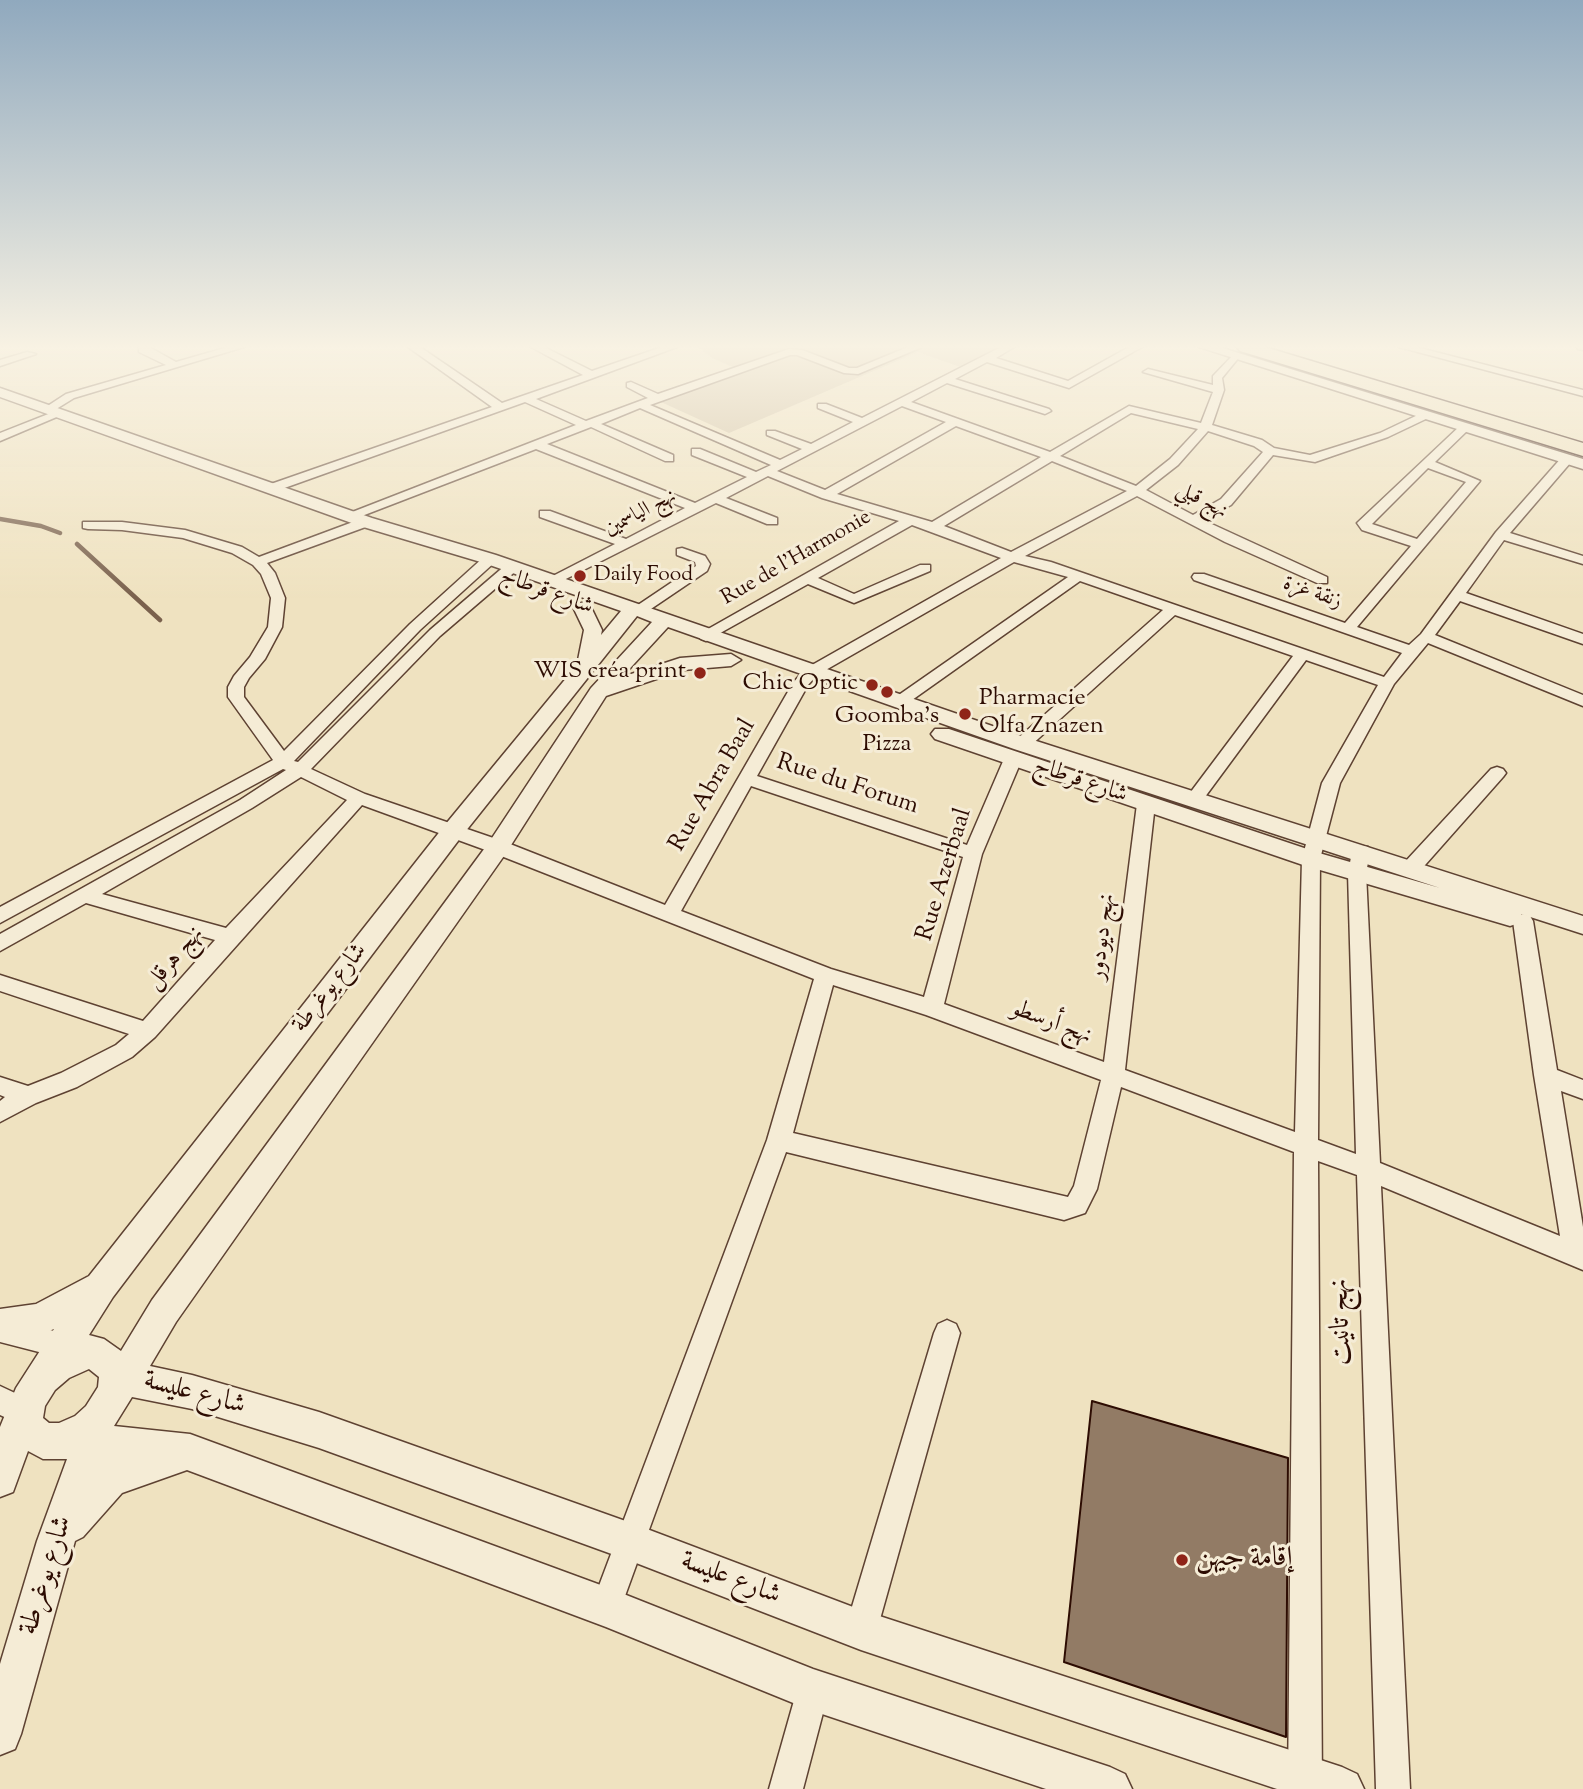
<!DOCTYPE html>
<html>
<head>
<meta charset="utf-8">
<style>
	body { margin:0 }
	canvas { display:block; background:#efe2c0 }
</style>
</head>
<body>
<canvas width="1583" height="1789"></canvas>
<script>
const ctx = document.querySelector('canvas').getContext('2d');
ctx.lineJoin = 'round';
function fill(path, color) {
  ctx.fillStyle = color;
  ctx.fill(path, 'evenodd');
}
function poly(rows) {
  const path = new Path2D();
  for (const r of rows) {
    path.moveTo(r[0], r[1]);
    for (let i = 2; i < r.length; i += 2) path.lineTo(r[i], r[i + 1]);
  }
  return path;
}
function strokePath(path, color, width, dash) {
  ctx.strokeStyle = color;
  ctx.lineWidth = width;
  ctx.lineCap = dash ? 'butt' : 'round';
  ctx.setLineDash(dash || []);
  ctx.stroke(path);
}
function drawText(font, color, halo, rows, align = 'center') {
  ctx.font = font + ' "Sorts Mill Goudy",Amiri,serif';
  ctx.lineWidth = 6;
  ctx.setLineDash([]);
  ctx.textBaseline = 'middle';
  ctx.strokeStyle = halo;
  ctx.fillStyle = color;
  for (const [text, x, y, turn = 0] of rows) {
    ctx.save();
    ctx.translate(x, y);
    ctx.rotate((+turn || 0) * Math.PI / 180);
    ctx.textAlign = isNaN(turn) ? turn : align;
    if (halo) ctx.strokeText(text, 0, 0);
    ctx.fillText(text, 0, 0);
    ctx.restore();
  }
}
const green = poly([
	[698,347,1000,347,960,367,918,352,729,433,661,402,742,371,712,358]
]);
const stream = poly([
	[0,519,41,526,60,533],
	[77,544,160,620]
]);
const building = poly([
	[1092,1401,1288,1458,1286,1737,1064,1662,1092,1401]
]);
const minor = poly([
	[139,347,149,347,176,362,228,347,244,347,74,398,53,411,43,409,66,394,166,365,139,352,139,347],
	[408,347,420,347,502,403,583,375,531,347,544,347,592,371,662,347,677,347,536,399,586,421,648,398,627,387,627,383,631,382,658,394,789,349,802,350,849,368,857,368,908,347,922,347,858,374,844,373,797,355,790,355,650,405,780,460,802,449,767,435,767,431,775,431,811,444,853,422,818,408,818,404,826,404,862,418,1001,347,1014,347,996,358,1068,381,1129,347,1142,347,1069,388,987,362,955,379,1049,409,1051,411,1045,414,947,383,911,402,1050,452,1129,406,1201,423,1213,392,1143,372,1148,369,1213,385,1213,376,1235,353,1240,356,1222,378,1224,390,1212,425,1262,440,1274,448,1310,455,1380,433,1422,413,1430,413,1430,417,1388,437,1315,462,1273,455,1231,505,1203,520,1327,577,1327,583,1317,583,1225,542,1137,496,1025,556,1051,562,1384,677,1402,653,1194,580,1192,577,1194,574,1204,574,1345,623,1411,546,1362,530,1357,523,1461,425,1469,425,1469,429,1435,462,1480,481,1357,627,1409,645,1421,634,1496,532,1563,456,1571,456,1571,462,1510,533,1583,556,1583,564,1504,540,1466,593,1583,634,1583,644,1460,601,1435,635,1583,695,1583,706,1428,643,1394,684,1340,783,1320,859,1318,1140,1356,1154,1348,873,1352,852,1354,847,1361,846,1368,847,1370,852,1366,873,1380,1163,1560,1236,1534,1075,1513,921,1516,916,1523,914,1530,916,1533,921,1557,1070,1583,1080,1583,1099,1561,1091,1583,1227,1583,1270,1381,1186,1410,1789,1376,1789,1357,1175,1318,1161,1322,1789,1288,1789,1294,1152,1121,1087,1097,1189,1085,1213,1064,1220,786,1152,621,1607,617,1618,606,1622,595,1618,591,1607,767,1140,814,979,491,852,362,805,155,1037,132,1057,77,1087,36,1103,0,1122,0,1101,5,1097,0,1095,0,1077,28,1086,61,1073,116,1045,129,1034,0,991,0,975,143,1021,215,940,86,903,0,951,0,934,240,800,286,770,283,769,0,923,0,907,273,760,228,697,228,687,234,676,250,657,268,627,271,598,261,574,253,565,232,553,183,538,122,530,88,529,83,528,83,522,122,522,185,530,242,547,259,557,361,519,371,519,371,525,267,563,275,573,285,598,282,627,265,659,249,678,244,687,244,697,284,751,410,624,485,556,495,556,495,562,420,630,294,761,298,762,430,630,507,564,517,564,517,570,440,636,311,769,365,794,505,842,665,905,793,683,805,669,1001,558,912,525,818,578,854,594,920,565,930,565,930,571,854,603,808,584,706,641,701,639,698,636,701,633,899,521,822,498,768,476,726,498,777,518,777,524,767,524,716,503,552,586,547,585,547,579,615,544,540,517,540,511,550,511,626,539,685,508,536,449,354,519,344,519,342,516,576,425,525,402,276,491,268,491,268,485,492,407,408,347],
	[902,406,946,422,825,490,777,471,902,406],
	[640,408,771,465,756,472,700,449,692,449,692,455,747,477,695,503,547,444,591,427,665,461,673,461,673,455,601,424,640,408],
	[1131,413,1198,429,1170,459,1136,486,1060,456,1131,413],
	[956,426,1041,457,932,522,837,494,956,426],
	[1208,431,1254,446,1263,452,1221,499,1193,515,1146,490,1178,465,1208,431],
	[1052,461,1127,491,1011,552,944,526,1052,461],
	[1428,468,1466,482,1417,539,1372,524,1428,468],
	[1014,562,1068,577,893,699,891,702,893,705,905,705,1080,581,1163,610,1016,740,1014,744,1016,748,1028,748,1175,615,1293,656,1187,797,1184,801,1187,805,1199,805,1306,660,1378,685,1322,783,1302,859,1295,1132,1125,1070,1155,804,1152,800,1146,798,1137,804,1104,1062,944,1004,982,854,1022,759,1019,755,1013,754,1004,759,967,845,757,776,808,685,817,675,1014,562],
	[301,777,347,800,226,928,102,894,252,808,301,777],
	[751,786,963,857,924,997,831,969,681,911,751,786],
	[833,985,926,1015,1101,1080,1074,1186,1068,1197,793,1133,833,985],
	[1399,347,1416,347,1583,390,1583,396,1399,347],
	[1577,347,1583,347,1583,350,1578,349,1577,347],
	[27,352,36,354,0,366,0,360,27,352],
	[56,411,66,413,0,441,0,433,56,411],
	[682,548,705,556,710,564,707,571,642,615,632,615,630,612,632,609,696,566,695,562,677,555,677,549,682,548],
	[1497,767,1503,769,1506,773,1503,777,1418,873,1404,873,1402,868,1404,863,1491,769,1497,767],
	[0,1316,79,1338,83,1347,79,1356,70,1360,0,1342,0,1316],
	[947,1320,956,1324,960,1333,877,1630,872,1641,861,1646,850,1641,845,1630,934,1333,938,1324,947,1320],
	[0,1386,32,1401,39,1420,35,1430,25,1434,15,1430,11,1420,0,1415,0,1386],
	[813,1674,824,1679,829,1690,803,1789,769,1789,797,1690,802,1679,813,1674]
]);
const tertiary = poly([
	[1199,347,1219,347,1583,459,1583,469,1199,347],
	[0,388,372,518,496,555,1030,739,1583,916,1583,934,1521,914,1522,917,1519,923,1510,926,1303,865,935,739,931,734,935,729,949,729,1319,853,1440,888,1014,749,668,627,622,677,680,658,731,654,741,660,731,666,683,670,606,696,506,853,176,1322,150,1366,192,1375,319,1412,631,1523,861,1610,1342,1767,1357,1774,1364,1789,1277,1789,861,1650,631,1561,319,1448,192,1409,132,1397,114,1426,190,1434,606,1587,813,1669,1110,1767,1125,1774,1132,1789,1046,1789,813,1711,606,1627,187,1470,122,1493,83,1537,75,1541,21,1734,15,1749,0,1755,0,1664,37,1541,67,1459,43,1459,28,1451,13,1492,0,1497,0,1427,16,1388,54,1329,36,1336,0,1341,0,1309,36,1304,89,1276,445,825,577,665,584,630,573,607,575,603,589,603,602,630,601,635,621,611,484,563,360,526,0,397,0,388],
	[637,616,652,622,591,688,490,841,152,1300,121,1351,104,1339,89,1335,113,1297,461,837,637,616],
	[89,1369,99,1377,98,1387,86,1406,75,1416,59,1423,49,1423,43,1418,45,1406,55,1390,69,1378,89,1369]
]);
const trunk = poly([
	[1237,347,1265,347,1583,443,1583,456,1240,351,1237,347]
]);
const markers = [
	[580,576,7,"#8f2418"],
	[700,673,7,"#8f2418"],
	[872,685,7,"#8f2418"],
	[887,692,7,"#8f2418"],
	[965,714,7,"#8f2418"],
	[1182,1560,7,"#8f2418"]
];
const farStreetnames = [
	["نهج قبلي",1201,502,28],
	["نهج الياسمين",641,514,-27],
	["Rue de l'Harmonie",797,559,-30],
	["زنقة غزة",1312,594,19]
];
const farPoinames = [
	["Daily Food",594,576]
];
const streetNames = [
	["شارع قرطاج",546,593,20],
	["شارع قرطاج",1080,782,19],
	["Rue Abra Baal",714,786,-60],
	["Rue du Forum",847,786,18],
	["Rue Azerbaal",946,875,-73],
	["نهج ديودور",1104,937,-83],
	["نهج هرقل",176,959,-49],
	["شارع يوغرطة",331,989,-52],
	["نهج أرسطو",1051,1024,21]
];
const poiNames = [
	["WIS créa print",686,673],
	["Chic Optic",858,685],
	["Pharmacie",979,700,"left"],
	["Olfa Znazen",979,728,"left"],
	["Goomba's",887,718,"center"],
	["Pizza",887,746,"center"]
];
const nearStreetnames = [
	["نهج تانيت",1343,1322,-92],
	["شارع عليسة",194,1395,15],
	["شارع يوغرطة",48,1576,-73],
	["شارع عليسة",730,1580,21]
];
const nearPoinames = [
	["إقامة جيهن",1196,1560]
];
fill(green, '#cebea0');
strokePath(stream, '#7a614d', 4.5);
fill(building, '#927b65');
strokePath(building, '#2d0c02', 2);
strokePath(minor, '#5e4232', 3);
strokePath(tertiary, '#5e4232', 3);
strokePath(trunk, '#2d0c02', 3);
fill(minor, '#f5ecd6');
fill(tertiary, '#f5ecd6');
fill(trunk, '#efe2c0');
const sky = ctx.createLinearGradient(0, 0, 0, 598);
sky.addColorStop(0, '#90a9be');
sky.addColorStop(0.58, '#f8f2e3');
sky.addColorStop(1, '#f8f2e300');
ctx.fillStyle = sky;
ctx.fillRect(0, 0, 1583, 598);
for (const [x, y, r, color] of markers) {
  const dot = new Path2D();
  dot.arc(x, y, r, 0, 2 * Math.PI);
  ctx.fillStyle = color;
  ctx.fill(dot);
  strokePath(dot, '#f5ecd6', 2.5);
}
drawText('21px', '#2d0c02', '#f5ecd6', farStreetnames);
drawText('21px', '#2d0c02', '#f5ecd6', farPoinames, 'left');
drawText('24px', '#2d0c02', '#f5ecd6', streetNames);
drawText('24px', '#2d0c02', '#f5ecd6', poiNames, 'right');
drawText('28px', '#2d0c02', '#f5ecd6', nearStreetnames);
drawText('28px', '#2d0c02', '#f5ecd6', nearPoinames, 'left');
</script>
</body>
</html>
